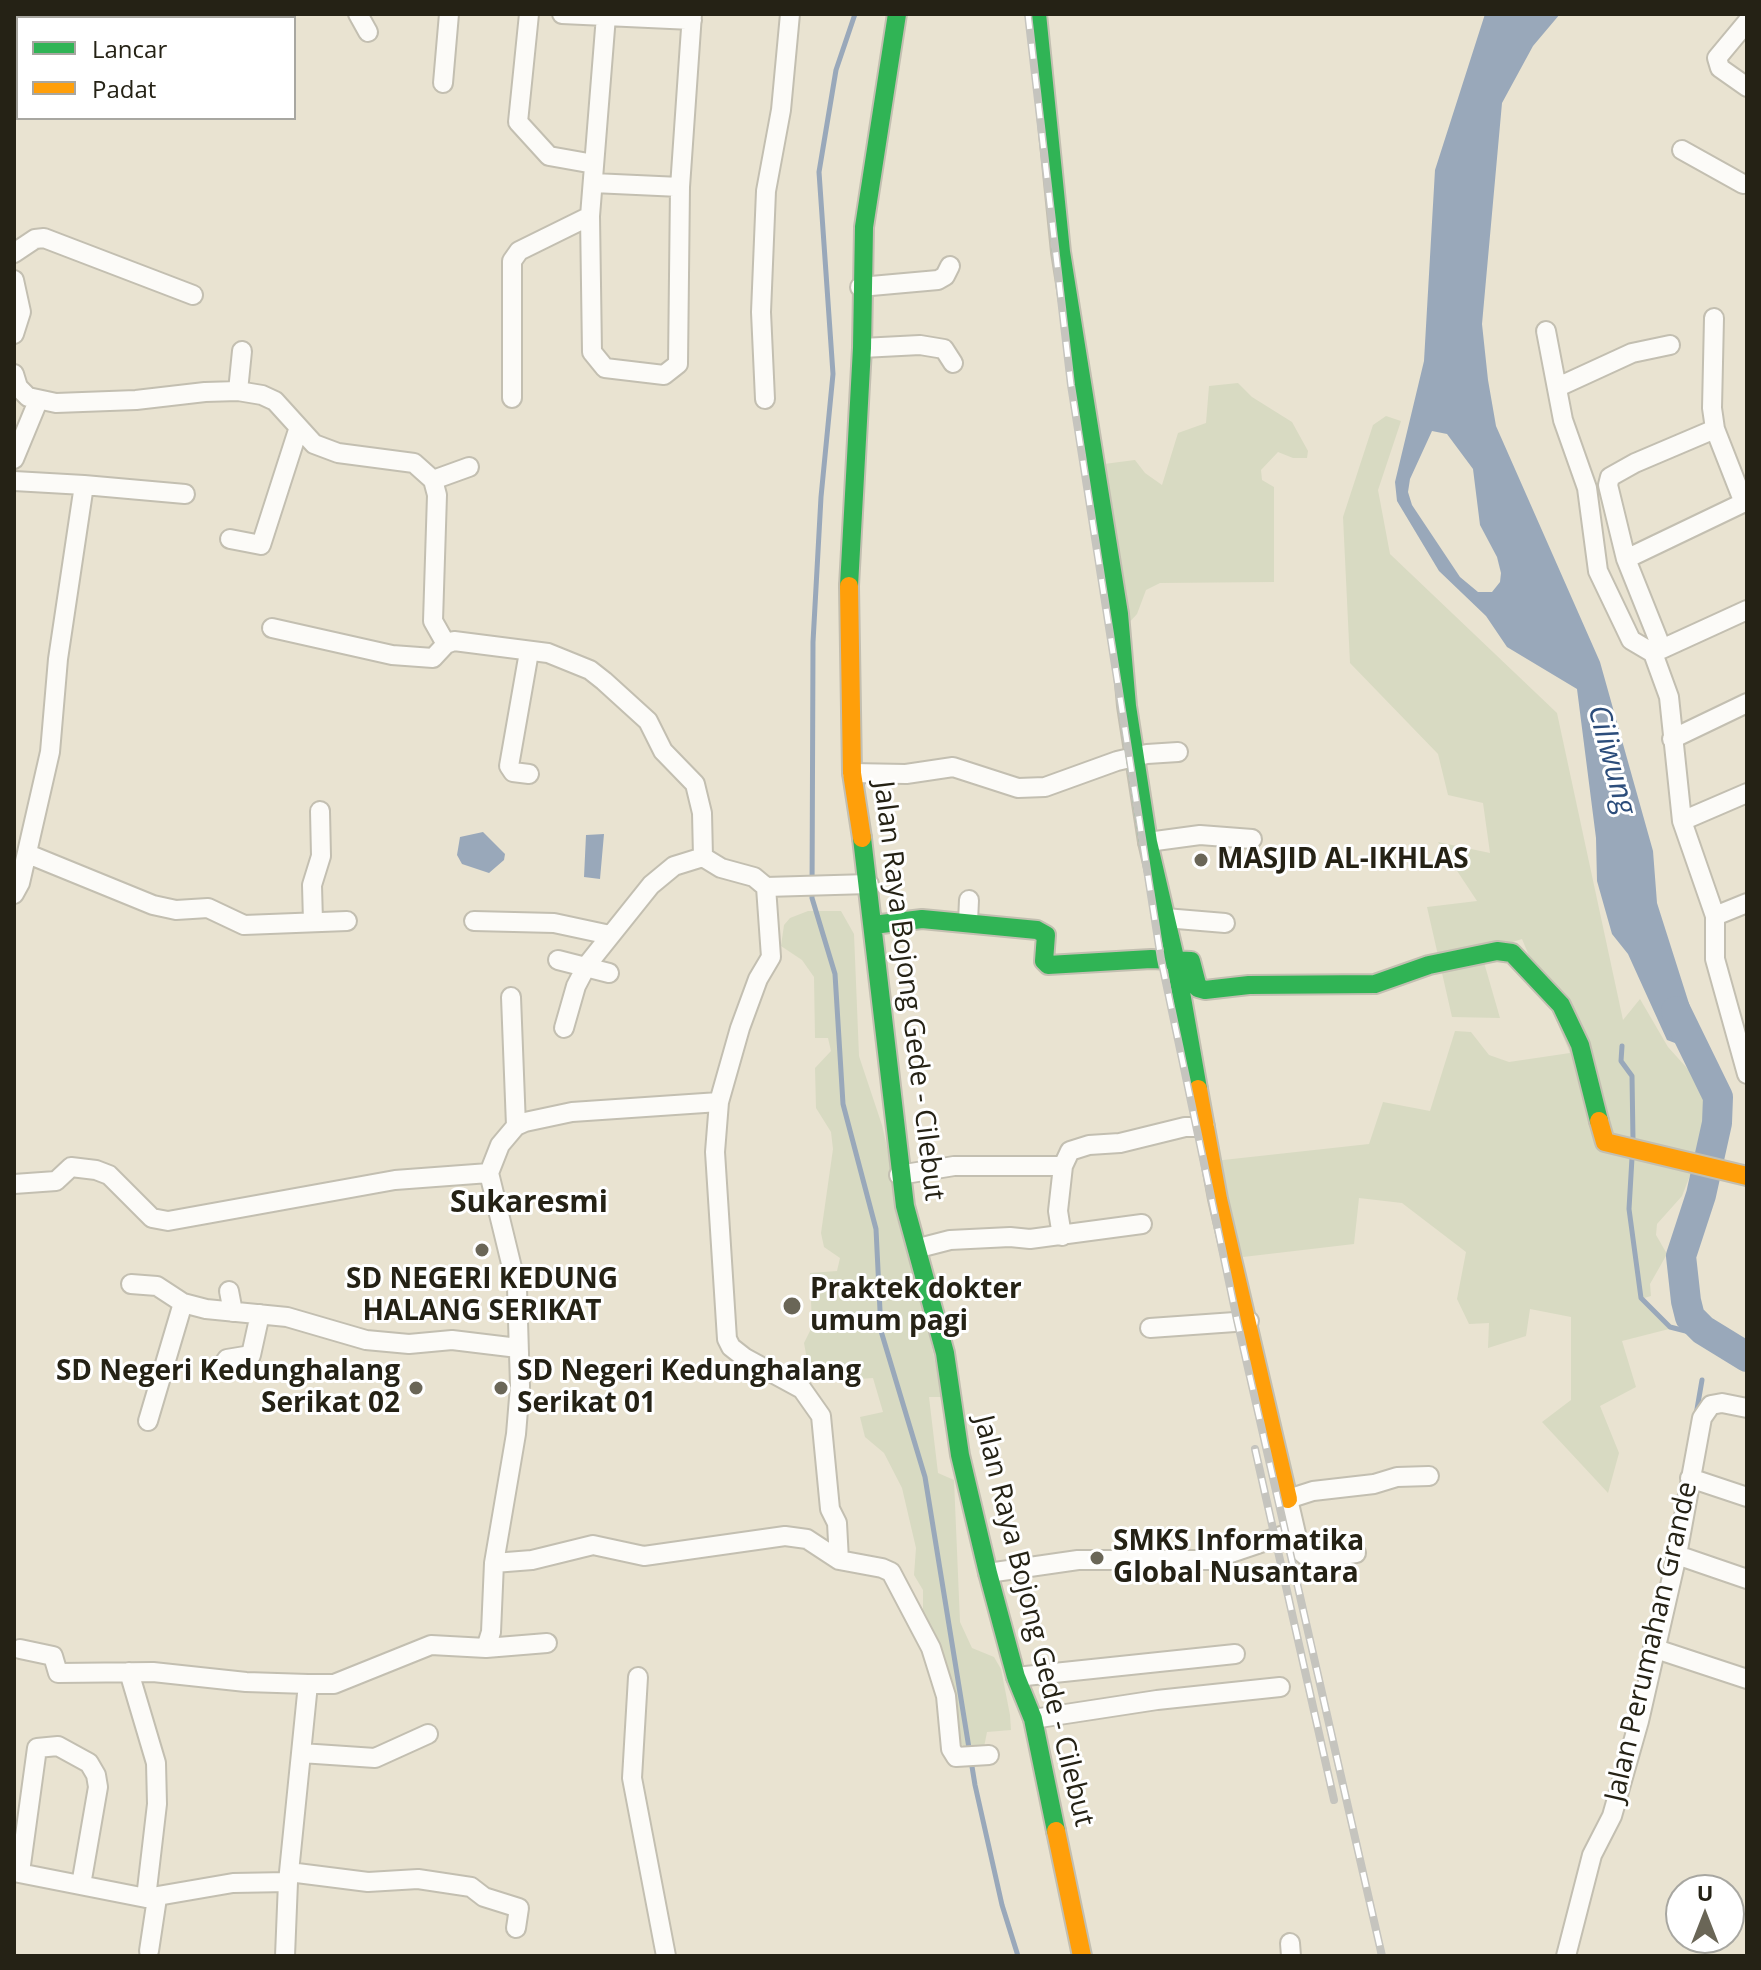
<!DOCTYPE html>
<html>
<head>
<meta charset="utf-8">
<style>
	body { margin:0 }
	#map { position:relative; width:1761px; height:1970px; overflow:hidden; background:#e9e3d1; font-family:"Open Sans",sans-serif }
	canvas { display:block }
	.frame { position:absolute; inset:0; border:16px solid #252215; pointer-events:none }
	.legend { position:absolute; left:16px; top:16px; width:280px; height:104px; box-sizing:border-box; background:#fff; border:2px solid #a8a7a1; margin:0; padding:10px 14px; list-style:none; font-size:24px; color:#252215 }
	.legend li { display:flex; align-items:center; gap:16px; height:40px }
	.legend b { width:40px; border:2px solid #a8a7a1 }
	.north { position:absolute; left:1665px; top:1874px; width:80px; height:80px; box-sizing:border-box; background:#fff; border:2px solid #a8a7a1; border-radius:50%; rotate:0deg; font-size:22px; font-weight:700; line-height:32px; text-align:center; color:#252215 }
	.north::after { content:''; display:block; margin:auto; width:28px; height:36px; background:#6a6657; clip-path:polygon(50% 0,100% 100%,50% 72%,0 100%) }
</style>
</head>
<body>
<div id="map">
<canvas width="1761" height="1970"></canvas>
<div class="frame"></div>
<ul class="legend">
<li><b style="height:10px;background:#30b455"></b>Lancar</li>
<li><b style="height:10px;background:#ff9f0a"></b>Padat</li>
</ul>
<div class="north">U</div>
</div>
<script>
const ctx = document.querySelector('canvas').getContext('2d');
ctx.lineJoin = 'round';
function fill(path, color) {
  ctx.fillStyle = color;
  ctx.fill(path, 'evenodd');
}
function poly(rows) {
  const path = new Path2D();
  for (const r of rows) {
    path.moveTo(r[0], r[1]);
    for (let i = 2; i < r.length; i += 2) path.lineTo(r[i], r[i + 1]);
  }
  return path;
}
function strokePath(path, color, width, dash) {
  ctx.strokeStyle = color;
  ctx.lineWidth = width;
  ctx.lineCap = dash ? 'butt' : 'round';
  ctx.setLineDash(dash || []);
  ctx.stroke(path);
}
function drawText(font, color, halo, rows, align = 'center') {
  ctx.font = font + ' "Open Sans",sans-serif';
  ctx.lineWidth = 6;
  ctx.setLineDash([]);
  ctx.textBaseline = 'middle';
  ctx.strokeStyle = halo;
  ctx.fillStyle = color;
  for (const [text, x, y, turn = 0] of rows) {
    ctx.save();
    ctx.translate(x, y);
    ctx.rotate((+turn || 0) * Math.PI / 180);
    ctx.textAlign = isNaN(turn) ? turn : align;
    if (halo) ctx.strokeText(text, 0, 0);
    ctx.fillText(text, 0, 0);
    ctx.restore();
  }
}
const green = poly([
	[1238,383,1252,397,1292,422,1308,451,1307,458,1293,458,1278,452,1261,470,1262,480,1274,487,1274,582,1160,583,1146,590,1137,614,1126,626,1104,464,1135,460,1145,473,1162,485,1178,433,1206,423,1209,386],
	[1386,416,1401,421,1378,490,1390,554,1557,713,1623,1020,1640,999,1668,1047,1714,1098,1705,1137,1682,1196,1657,1224,1656,1235,1667,1254,1650,1284,1651,1296,1641,1299,1669,1329,1622,1341,1636,1387,1600,1406,1619,1453,1608,1493,1542,1422,1571,1400,1571,1317,1530,1309,1526,1336,1488,1348,1489,1323,1469,1324,1457,1299,1466,1252,1402,1203,1359,1198,1354,1244,1243,1257,1214,1161,1369,1144,1383,1102,1430,1111,1455,1031,1471,1032,1489,1055,1509,1062,1570,1053,1522,939,1481,952,1500,1018,1452,1017,1427,907,1477,901,1438,842,1490,853,1483,803,1448,795,1438,754,1350,663,1343,517,1373,425],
	[808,911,841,911,854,934,859,1056,882,1125,943,1397,929,1397,938,1473,954,1480,960,1622,972,1648,994,1657,1001,1669,1010,1715,1011,1730,987,1732,984,1747,967,1750,954,1736,947,1681,923,1614,923,1590,914,1575,916,1548,902,1488,884,1453,865,1437,860,1417,883,1412,873,1378,823,1382,809,1370,804,1343,812,1327,810,1273,837,1271,840,1258,824,1247,821,1233,833,1149,831,1132,816,1108,815,1068,831,1051,828,1038,815,1038,814,977,802,960,781,946,784,925,790,918]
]);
const water = poly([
	[1485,14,1560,14,1533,46,1502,103,1482,324,1488,380,1496,426,1600,662,1653,851,1657,903,1699,1035,1691,1049,1667,1040,1628,954,1612,934,1597,881,1596,838,1577,689,1507,647,1486,616,1439,571,1397,501,1395,482,1424,361,1435,170],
	[1432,431,1447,434,1473,469,1480,525,1497,557,1501,573,1500,582,1492,592,1478,592,1460,577,1412,505,1408,492,1410,479],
	[483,832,505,854,504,860,489,873,462,864,457,855,460,837],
	[604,834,600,879,584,877,586,835]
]);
const stream = poly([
	[855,14,836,70,819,172,833,374,821,497,813,642,812,898,835,974,843,1104,876,1229,881,1331,925,1477,975,1785,1002,1905,1018,1956],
	[1622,1046,1621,1061,1632,1076,1633,1140],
	[1632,1158,1629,1209,1641,1298,1670,1327,1717,1339],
	[1696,1415,1702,1380]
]);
const river = poly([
	[1676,1011,1718,1097,1717,1123,1701,1195,1681,1256,1686,1301,1690,1317,1703,1330,1747,1357]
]);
const street = poly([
	[260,14,262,18],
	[358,14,368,32],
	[529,14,518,122,549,156,594,164],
	[562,14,692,20],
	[606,16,590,216,592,352,605,368,664,375,678,364,680,187,692,14],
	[1747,22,1717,58,1720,68,1747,87],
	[443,83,449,14],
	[1682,150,1743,184],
	[593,183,680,187],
	[14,253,35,239,44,238,193,295],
	[14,280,21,312,14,334],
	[860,287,938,280,945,276,950,266],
	[1714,318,1712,408,1715,429,1744,503],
	[1546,331,1563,420,1587,488,1598,571,1631,640,1653,653,1669,697,1682,821,1715,916,1715,959,1747,1074],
	[862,348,920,345,944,349,953,363],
	[14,374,18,387,28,397,56,403,136,400,205,392,238,391,262,395,275,401,314,444,338,453,414,463,433,480,437,495,433,621,446,644,454,641,548,653,590,670,604,681,648,721,663,751,695,784,702,813,703,857],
	[1558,387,1632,353,1670,345],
	[238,391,242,351],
	[512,398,512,261,519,251,590,216],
	[765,399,761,312,766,191,781,110,790,14],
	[14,459,38,401],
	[433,480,469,467],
	[14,481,84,485,58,659,50,752,20,883,14,894],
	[84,485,185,494],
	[230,539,261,545,298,430],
	[1626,559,1747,501],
	[272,628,392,655,433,658,446,644],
	[1662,649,1626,559,1608,485,1610,477,1635,463,1715,429],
	[529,652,509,766,513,772,529,774],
	[1653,653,1747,610],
	[1672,739,1747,703],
	[852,773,906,774,953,767,1018,788,1045,787,1117,761,1147,754,1178,752],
	[1682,821,1747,793],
	[1148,842,1200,835,1252,839],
	[28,854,153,905,176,910,208,908,244,925,347,921],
	[766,887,771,957,758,979,740,1028,719,1102,715,1152,727,1339,731,1347,745,1358,802,1389,821,1416,830,1509,837,1523,839,1560],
	[1715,916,1747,903],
	[1165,918,1225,923],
	[474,921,554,923,610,935],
	[313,922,312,885,321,856,320,811],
	[968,922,969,900],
	[558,960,609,973],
	[511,997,516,1126],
	[564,1028,576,986,587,965,651,885,674,866,703,857,721,868,754,877,766,887,869,884],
	[489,1173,500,1145,516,1126,525,1122,572,1112,719,1102],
	[899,1175,954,1166,1063,1166,1070,1151,1089,1145,1120,1143,1185,1127,1205,1127],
	[14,1184,56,1181,71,1167,96,1170,109,1175,152,1218,168,1221,395,1180,489,1173],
	[1062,1236,1058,1211,1063,1166],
	[919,1248,950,1240,1010,1237,1030,1239,1142,1224],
	[131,1284,157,1286,183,1303,206,1309,287,1317,366,1340,409,1344,452,1340,518,1348],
	[229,1291,233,1312],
	[1150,1328,1249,1321],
	[220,1369,227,1359,251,1355,260,1314],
	[148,1421,183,1303],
	[1690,1478,1747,1497],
	[1356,1553,1320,1558,1307,1557,1300,1551,1288,1499,1313,1491,1374,1484,1397,1477,1429,1476],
	[1677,1555,1747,1579],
	[494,1563,532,1560,593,1545,644,1556,785,1536,807,1539,839,1560,882,1568,891,1572,931,1648,946,1696,951,1749,956,1757,989,1755],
	[988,1573,1078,1560,1210,1560,1293,1532],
	[486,1648,547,1643],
	[1653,1648,1747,1679],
	[20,1649,53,1656,58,1673,153,1672,246,1682,308,1684],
	[129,1672,156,1763,157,1804,146,1898],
	[638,1677,632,1778,666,1956],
	[1016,1677,1235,1654],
	[1033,1719,1157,1700,1280,1687],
	[301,1753,375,1758,428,1734],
	[14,1872,146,1898,233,1883,288,1882],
	[20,1872,37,1748,58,1746,89,1763,96,1775,98,1787,81,1885],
	[289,1872,368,1882,418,1879,471,1887,484,1897,519,1908,516,1928],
	[1290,1943,1291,1956],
	[149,1951,157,1898],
	[285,1956,288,1882,308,1684,334,1684,431,1645,486,1648,491,1632,494,1563,516,1434,520,1386,517,1288,489,1173],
	[1566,1956,1592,1855,1612,1816,1639,1721,1677,1555,1702,1418,1711,1405,1722,1403,1747,1408]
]);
const fast = poly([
	[1037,14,1061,252,1119,614,1127,706,1148,842,1175,958,1198,1089],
	[849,586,862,348,864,227,897,14],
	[862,838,905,1206,945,1353,960,1455,988,1573,1016,1677,1033,1719,1056,1831],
	[873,925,922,919,1037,930,1046,935,1044,961,1048,965,1151,959,1191,961,1198,988,1205,990,1249,985,1375,984,1429,965,1497,951,1512,953,1561,1005,1580,1045,1599,1121]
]);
const slow = poly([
	[849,586,852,773,862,838],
	[1198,1089,1218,1199,1288,1499],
	[1599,1121,1605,1142,1747,1176],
	[1056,1831,1082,1956]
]);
const rail = poly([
	[1028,14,1071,385,1161,959,1237,1320,1382,1956],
	[1255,1449,1334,1800]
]);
const markers = [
	[1201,860,8,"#6a6657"],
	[482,1250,8,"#6a6657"],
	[792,1306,10,"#6a6657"],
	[416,1388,8,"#6a6657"],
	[501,1388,8,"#6a6657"],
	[1097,1558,8,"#6a6657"]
];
const poiNames = [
	["MASJID AL-IKHLAS",1217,860],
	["SD NEGERI KEDUNG",482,1280,"center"],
	["HALANG SERIKAT",482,1312,"center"],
	["Praktek dokter",810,1290],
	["umum pagi",810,1322],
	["SD Negeri Kedunghalang",400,1372,"right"],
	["Serikat 02",400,1404,"right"],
	["SD Negeri Kedunghalang",517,1372],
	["Serikat 01",517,1404],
	["SMKS Informatika",1113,1542],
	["Global Nusantara",1113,1574]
];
const streetNames = [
	["Jalan Raya Bojong Gede - Cilebut",908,991,83],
	["Jalan Raya Bojong Gede - Cilebut",1033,1621,76],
	["Jalan Perumahan Grande",1652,1642,-77]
];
const waterNames = [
	["Ciliwung",1611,760,75]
];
const neighbourhoodNames = [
	["Sukaresmi",529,1203]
];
fill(green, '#d8dac2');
fill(water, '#99a8ba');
strokePath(stream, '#99a8ba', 5);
strokePath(river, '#99a8ba', 30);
strokePath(street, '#c3bfb1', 22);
strokePath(fast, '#c3bfb1', 22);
strokePath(slow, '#c3bfb1', 22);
strokePath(street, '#fcfbf8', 18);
strokePath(fast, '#30b455', 18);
strokePath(slow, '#ff9f0a', 18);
strokePath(rail, '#c5c4be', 8);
strokePath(rail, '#fff', 5, [15]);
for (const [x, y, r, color] of markers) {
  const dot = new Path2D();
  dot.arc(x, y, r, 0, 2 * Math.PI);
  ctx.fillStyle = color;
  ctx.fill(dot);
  strokePath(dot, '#fff', 3);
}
drawText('bold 28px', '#252215', '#fff', poiNames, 'left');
drawText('28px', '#252215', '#fff', streetNames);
drawText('italic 30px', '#2c4d7b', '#fff', waterNames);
drawText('bold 30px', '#252215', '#fff', neighbourhoodNames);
</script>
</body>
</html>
